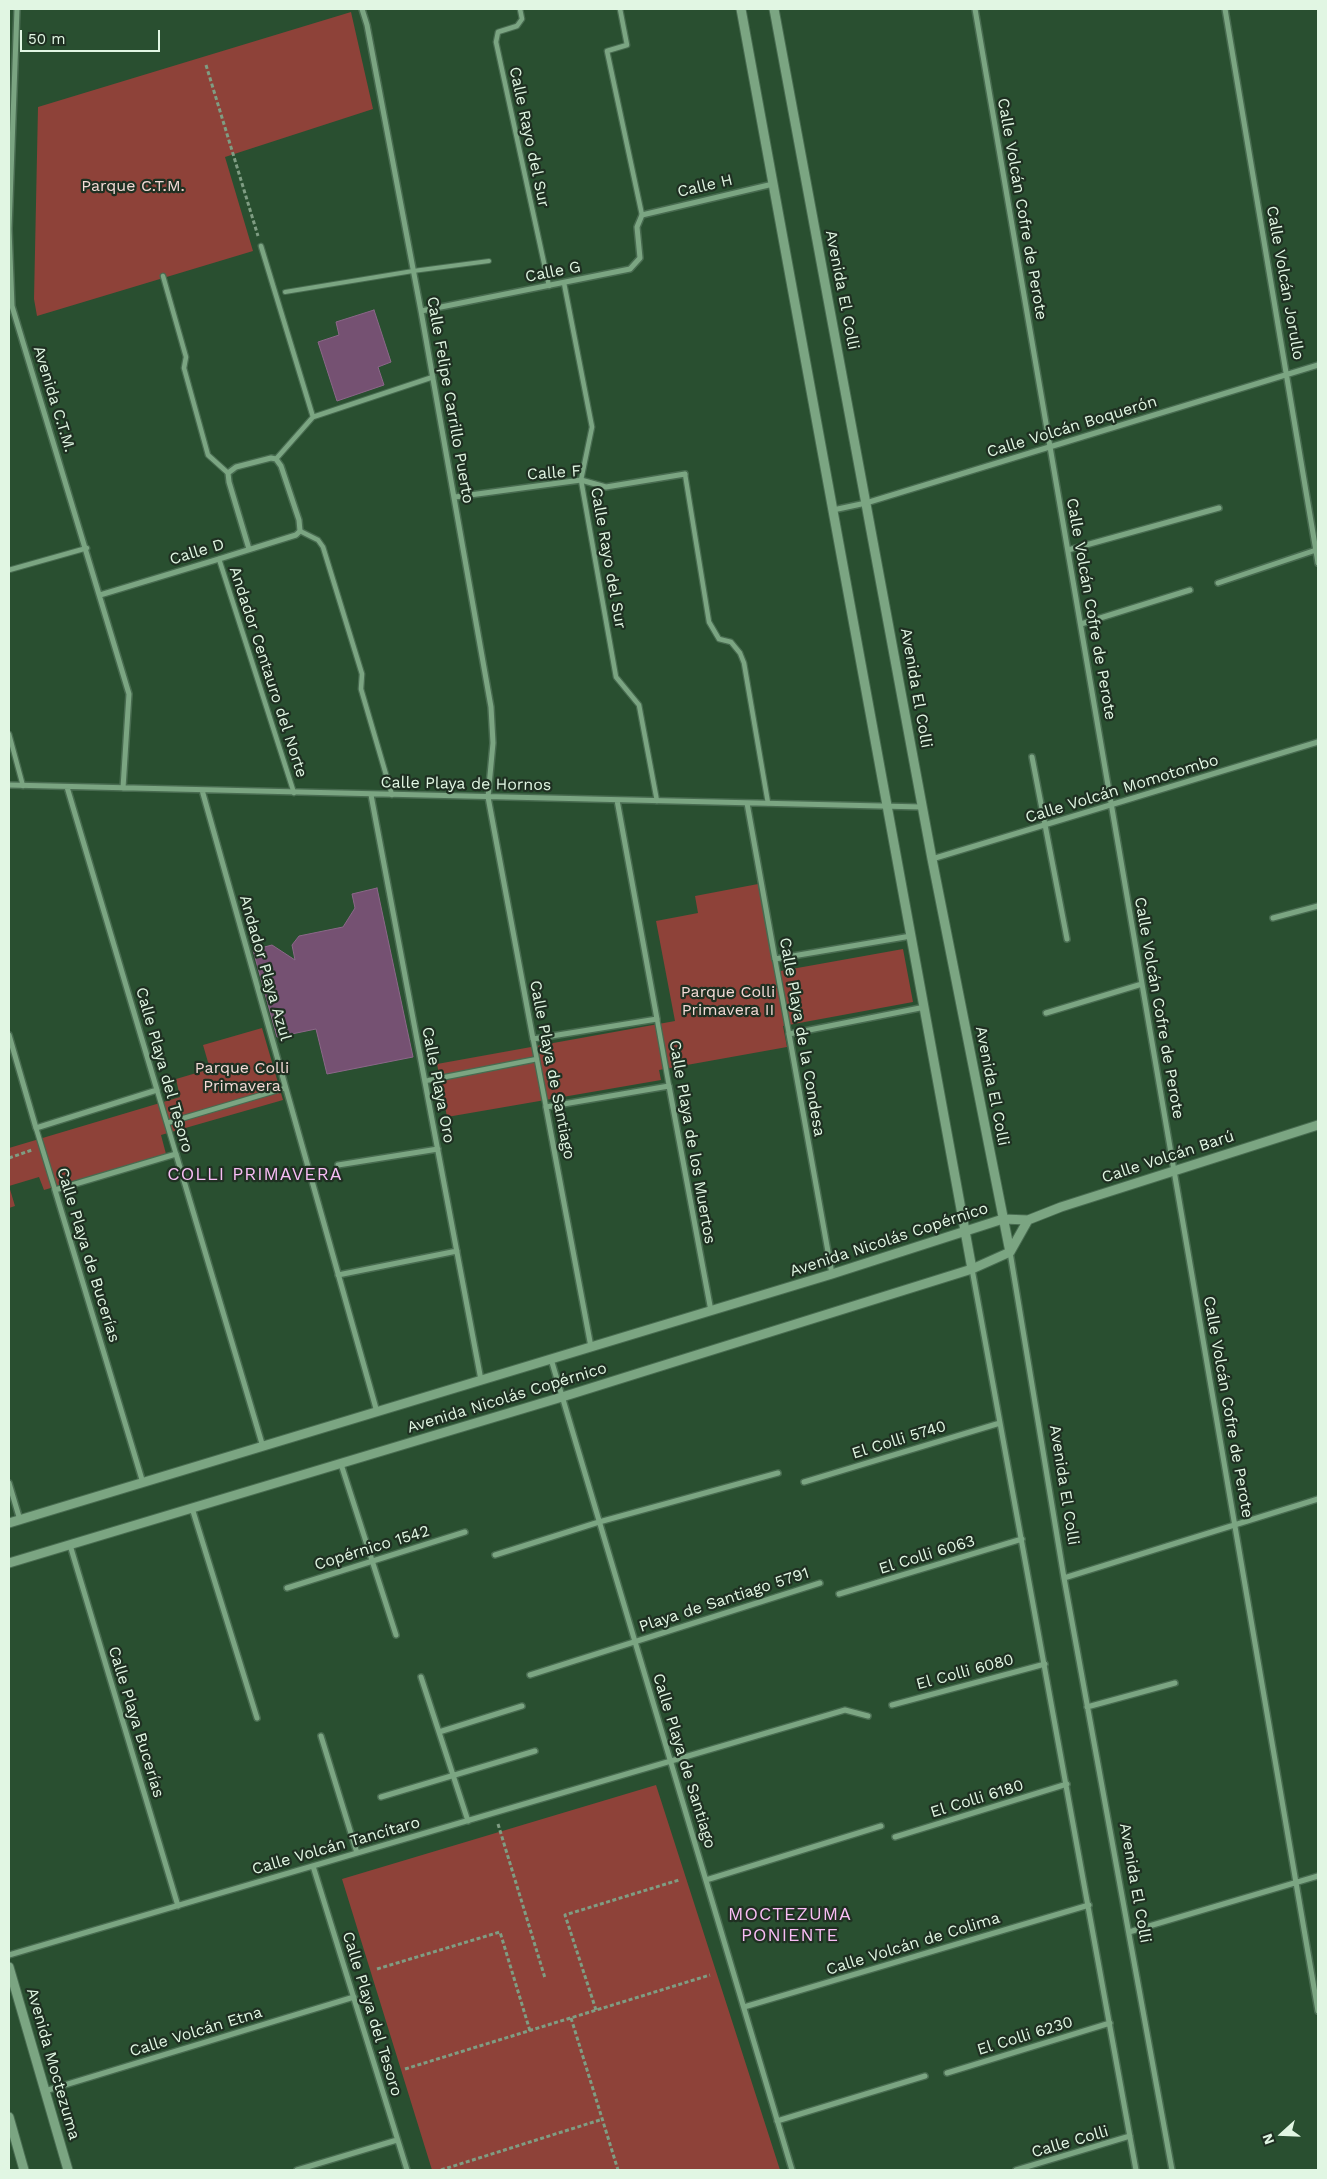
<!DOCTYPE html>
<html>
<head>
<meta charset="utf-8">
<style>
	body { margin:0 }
	#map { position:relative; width:1327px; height:2179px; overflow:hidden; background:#294f30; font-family:"Work Sans",sans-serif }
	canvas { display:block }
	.frame { position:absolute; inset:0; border:10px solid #e1f6e3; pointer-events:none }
	.north { position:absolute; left:1257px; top:2109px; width:50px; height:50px; -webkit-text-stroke:4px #1f3022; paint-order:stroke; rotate:250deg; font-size:14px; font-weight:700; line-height:20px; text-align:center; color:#e1f6e3 }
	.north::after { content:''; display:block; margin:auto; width:18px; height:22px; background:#e1f6e3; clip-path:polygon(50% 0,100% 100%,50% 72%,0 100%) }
	.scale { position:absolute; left:20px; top:30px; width:140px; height:22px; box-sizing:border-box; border:2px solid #e1f6e3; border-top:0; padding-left:6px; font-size:15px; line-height:18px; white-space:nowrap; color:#e1f6e3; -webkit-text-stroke:4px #1f3022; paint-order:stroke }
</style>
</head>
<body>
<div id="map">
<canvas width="1327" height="2179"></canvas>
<div class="frame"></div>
<div class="north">N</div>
<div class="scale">50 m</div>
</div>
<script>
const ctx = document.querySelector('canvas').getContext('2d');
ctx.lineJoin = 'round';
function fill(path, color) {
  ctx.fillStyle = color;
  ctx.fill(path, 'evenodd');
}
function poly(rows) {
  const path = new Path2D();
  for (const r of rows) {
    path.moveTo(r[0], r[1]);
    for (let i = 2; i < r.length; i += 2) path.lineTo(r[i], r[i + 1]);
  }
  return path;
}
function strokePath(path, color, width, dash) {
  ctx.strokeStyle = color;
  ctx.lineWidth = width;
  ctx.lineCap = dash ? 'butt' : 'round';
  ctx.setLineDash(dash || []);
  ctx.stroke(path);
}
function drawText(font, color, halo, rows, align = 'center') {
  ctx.font = font + ' "Work Sans",sans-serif';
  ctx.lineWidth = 4.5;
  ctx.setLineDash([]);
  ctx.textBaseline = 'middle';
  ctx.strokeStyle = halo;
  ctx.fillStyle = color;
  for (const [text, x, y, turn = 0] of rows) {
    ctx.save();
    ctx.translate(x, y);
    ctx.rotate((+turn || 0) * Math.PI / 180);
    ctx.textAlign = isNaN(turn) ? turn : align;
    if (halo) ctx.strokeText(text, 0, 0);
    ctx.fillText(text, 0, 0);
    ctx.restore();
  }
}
const green = poly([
	[351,12,373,109,225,157,253,251,37,316,34,299,38,107],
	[758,884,775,972,903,949,913,1002,783,1026,787,1047,659,1070,661,1080,447,1117,437,1064,675,1021,656,921,698,913,695,896],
	[262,1028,283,1100,161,1135,166,1154,44,1190,39,1177,9,1186,15,1206,9,1208,9,1148,180,1097,176,1079,210,1069,203,1045],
	[656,1785,780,2170,432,2170,342,1879]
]);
const building = poly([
	[374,310,391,362,378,367,384,385,337,401,318,342,339,335,336,322,374,310],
	[377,888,413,1057,327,1074,316,1029,277,1037,253,950,272,945,295,960,292,945,299,936,343,927,355,908,352,894,377,888]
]);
const path = poly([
	[206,65,258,236],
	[9,1158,32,1150],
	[498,1824,545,1978],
	[377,1969,500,1932,530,2031],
	[596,2010,565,1915,679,1880],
	[571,2018,618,2170],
	[405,2069,710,1975],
	[441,2170,603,2119]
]);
const service = poly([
	[285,292,413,271,489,261]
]);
const pedestrian = poly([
	[520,9,522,19,517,26,498,32,496,42,549,286],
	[620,9,627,45,607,51,642,215],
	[261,246,313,417],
	[163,276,186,357,184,368,208,455,228,473],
	[564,283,592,427,581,480,616,677,639,705,657,801],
	[313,417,433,377],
	[276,459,313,417],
	[685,474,709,622,719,639,731,642,740,653,744,663,768,803],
	[300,531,318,540,323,547,362,674,361,689,392,795],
	[219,559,294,793],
	[9,570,87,548],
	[9,734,23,786],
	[775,959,789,1034],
	[657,1019,669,1086],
	[533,1039,546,1107],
	[425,1081,537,1059],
	[157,1090,176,1154],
	[167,1123,285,1088],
	[36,1128,55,1190]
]);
const minor = poly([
	[17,9,9,229,12,306,129,694,123,788],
	[362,9,367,25,421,311,491,707,493,743,488,797,533,1039,657,1019,617,800],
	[975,9,1318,2011],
	[1225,9,1318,563],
	[421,311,630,269,640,258,637,227,642,215,773,184],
	[455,497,581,480,606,487,685,474],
	[833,510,866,503,1318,365],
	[1068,550,1219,508],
	[1218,583,1316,550],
	[100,595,219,559,296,535,300,531,299,520,281,466,276,459,271,458,236,467,228,473,229,482,249,549],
	[1081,624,1190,590],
	[1032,757,1067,939],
	[9,785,922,807],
	[202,790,377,1412],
	[371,795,481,1380],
	[747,803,775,959,911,936],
	[932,859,1318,742],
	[1273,918,1318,906],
	[1046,1013,1142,984],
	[9,1035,36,1128,157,1090,67,787],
	[338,1165,438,1149],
	[1010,1252,1064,1578,1172,2170],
	[972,1269,1136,2170],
	[832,1274,789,1034,925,1007],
	[338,1275,457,1251],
	[591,1347,546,1107,669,1086,711,1311],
	[551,1359,792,2170],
	[341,1464,396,1635],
	[804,1482,1000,1423],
	[9,1483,20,1520],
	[143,1483,55,1190,176,1154,263,1447],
	[192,1508,257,1718],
	[70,1545,178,1906],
	[495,1555,599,1522,778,1473],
	[1064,1578,1318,1499],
	[287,1588,465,1532],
	[839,1594,1022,1539],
	[530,1675,820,1583],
	[421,1677,468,1821],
	[892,1705,1045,1664],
	[1087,1707,1175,1683],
	[439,1732,522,1706],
	[321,1736,357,1853],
	[381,1797,535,1751],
	[895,1837,1067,1784],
	[313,1866,407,2170],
	[706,1880,881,1826],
	[1129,1932,1318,1876],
	[9,1955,845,1710,868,1716],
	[744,2007,1089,1905],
	[947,2073,1110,2023],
	[45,2091,354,1997],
	[777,2121,925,2076],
	[297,2170,397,2140],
	[1016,2170,1130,2136]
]);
const tertiary = poly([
	[741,9,972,1269],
	[774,9,932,859,1010,1252],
	[1010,1252,1028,1220],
	[9,1523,832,1274,1003,1219,1028,1220,1061,1207,1318,1125],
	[9,1563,562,1397,972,1269,1010,1252],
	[9,1967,68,2170],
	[9,2117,24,2170]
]);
const streetNames = [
	["Calle Rayo del Sur",529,137,78],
	["Calle H",705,186,-13],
	["Calle Volcán Cofre de Perote",1022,209,80],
	["Calle G",553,272,-11],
	["Calle Volcán Jorullo",1285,283,80],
	["Avenida El Colli",842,290,79],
	["Avenida C.T.M.",54,399,73],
	["Calle Felipe Carrillo Puerto",450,400,80],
	["Calle Volcán Boquerón",1072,427,-17],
	["Calle F",554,473,-4],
	["Calle D",197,552,-17],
	["Calle Rayo del Sur",608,558,80],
	["Calle Volcán Cofre de Perote",1091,609,80],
	["Andador Centauro del Norte",268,672,72],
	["Avenida El Colli",916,688,80],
	["Calle Playa de Hornos",466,784,1],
	["Calle Volcán Momotombo",1122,789,-17],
	["Andador Playa Azul",265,968,74],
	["Calle Volcán Cofre de Perote",1159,1008,80],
	["Calle Playa de la Condesa",802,1037,80],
	["Calle Playa del Tesoro",164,1070,74],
	["Calle Playa de Santiago",552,1070,79],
	["Calle Playa Oro",438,1085,79],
	["Avenida El Colli",992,1086,79],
	["Calle Playa de los Muertos",692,1142,80],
	["Calle Volcán Barú",1168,1157,-18],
	["Avenida Nicolás Copérnico",889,1240,-18],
	["Calle Playa de Bucerías",88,1255,73],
	["Avenida Nicolás Copérnico",507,1398,-17],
	["Calle Volcán Cofre de Perote",1228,1407,80],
	["El Colli 5740",899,1440,-17],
	["Avenida El Colli",1064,1485,81],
	["Copérnico 1542",372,1548,-17],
	["El Colli 6063",927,1555,-17],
	["Playa de Santiago 5791",724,1600,-18],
	["El Colli 6080",965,1672,-15],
	["Calle Playa Bucerías",136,1722,73],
	["Calle Playa de Santiago",684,1761,73],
	["El Colli 6180",977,1799,-17],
	["Calle Volcán Tancítaro",336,1846,-16],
	["Avenida El Colli",1135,1883,80],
	["Calle Volcán de Colima",913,1944,-17],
	["Calle Playa del Tesoro",372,2014,73],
	["Calle Volcán Etna",196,2032,-17],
	["El Colli 6230",1025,2036,-17],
	["Avenida Moctezuma",53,2064,74],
	["Calle Colli",1070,2142,-16]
];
const parkNames = [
	["Parque C.T.M.",133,186],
	["Parque Colli",728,992],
	["Primavera II",728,1010],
	["Parque Colli",242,1068],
	["Primavera",242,1086]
];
const neighbourhoodNames = [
	["COLLI PRIMAVERA",255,1175],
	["MOCTEZUMA",790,1915],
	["PONIENTE",790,1936]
];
fill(green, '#8e4239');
fill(building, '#755172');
strokePath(building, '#8c6789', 1);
strokePath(service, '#486b50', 6);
strokePath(pedestrian, '#486b50', 7);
strokePath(minor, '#486b50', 8);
strokePath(tertiary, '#486b50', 11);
strokePath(path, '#7f9d83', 3, [4, 2.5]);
strokePath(service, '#7ba582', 4);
strokePath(pedestrian, '#7ba582', 4.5);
strokePath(minor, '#7ba582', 5);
strokePath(tertiary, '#7ba582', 9);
drawText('16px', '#e1f6e3', '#1f3022', streetNames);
drawText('16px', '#f3dad6', '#1f3022', parkNames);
ctx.letterSpacing = '1px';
drawText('18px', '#f9bdf5', '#1f3022', neighbourhoodNames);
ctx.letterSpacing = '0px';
</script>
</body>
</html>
